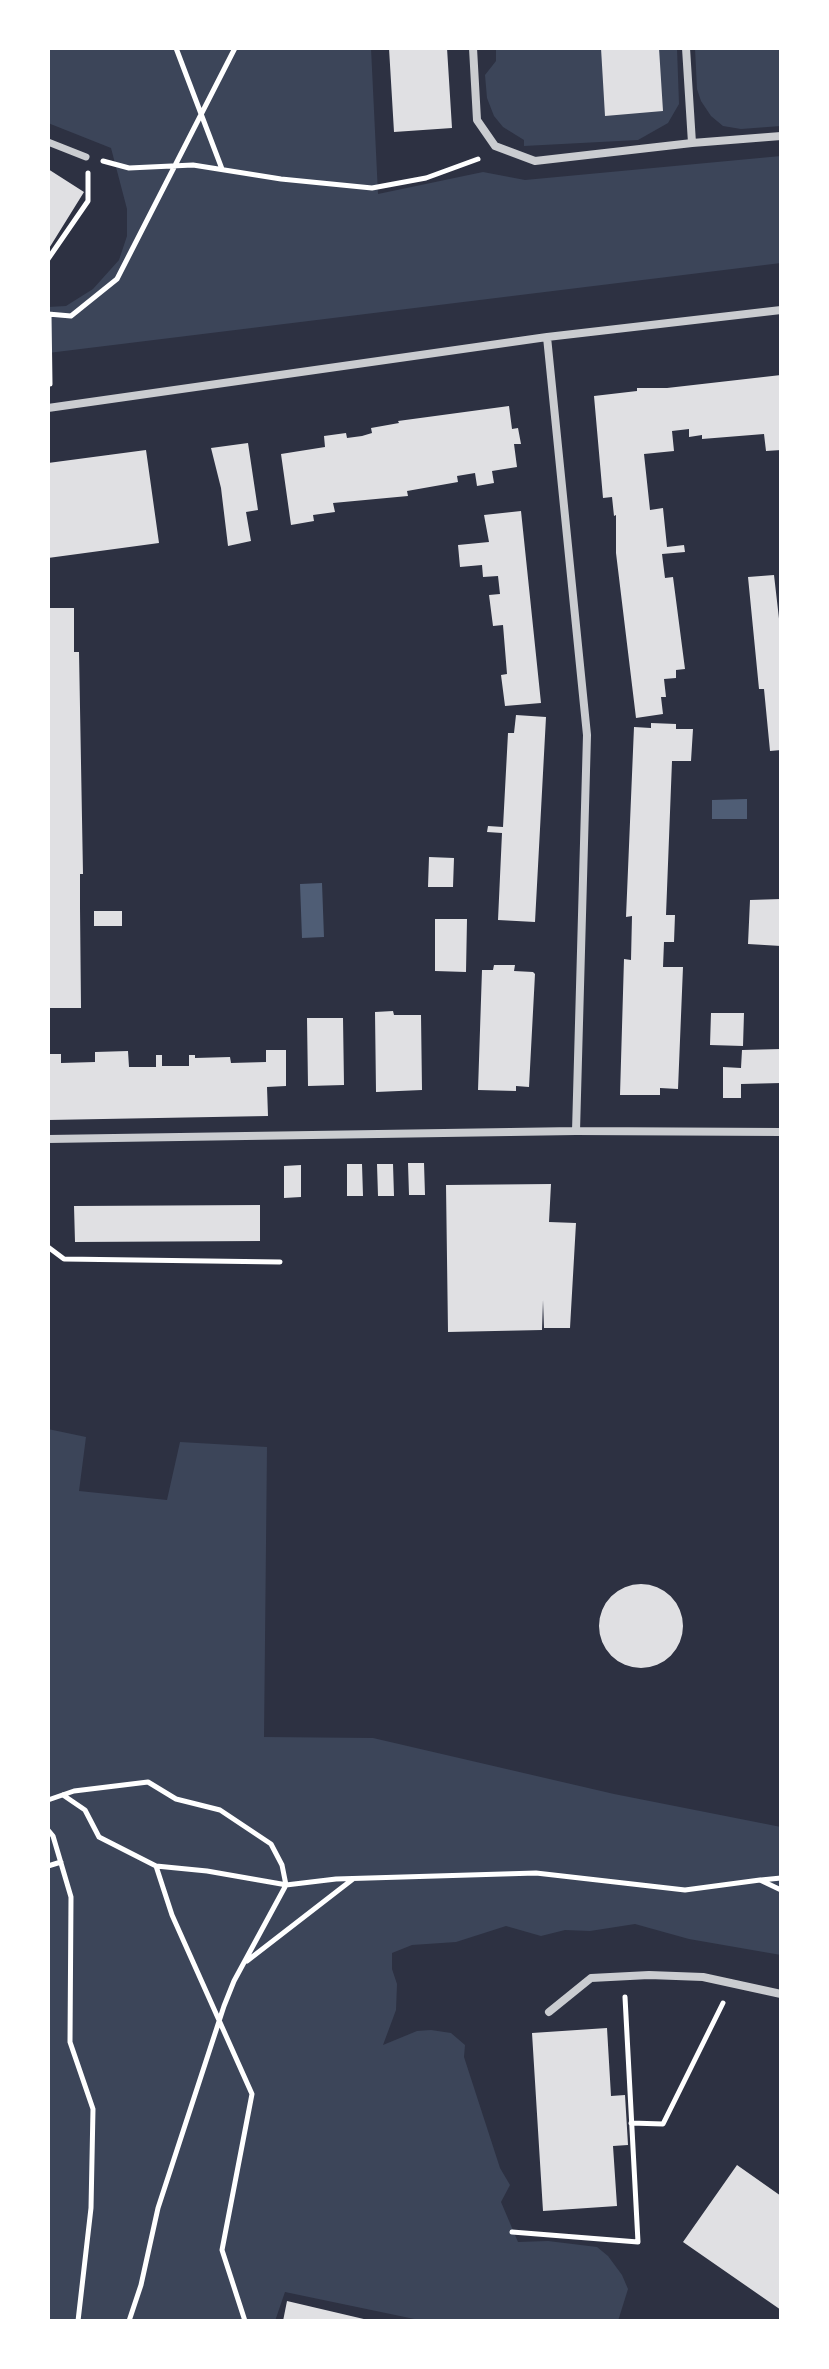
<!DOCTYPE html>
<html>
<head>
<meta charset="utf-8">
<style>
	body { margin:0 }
	#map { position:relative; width:829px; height:2369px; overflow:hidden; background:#2d3142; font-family:"Fira Sans Condensed",sans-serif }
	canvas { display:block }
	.frame { position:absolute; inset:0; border:50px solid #fff; pointer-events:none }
</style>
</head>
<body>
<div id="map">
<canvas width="829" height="2369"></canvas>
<div class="frame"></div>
</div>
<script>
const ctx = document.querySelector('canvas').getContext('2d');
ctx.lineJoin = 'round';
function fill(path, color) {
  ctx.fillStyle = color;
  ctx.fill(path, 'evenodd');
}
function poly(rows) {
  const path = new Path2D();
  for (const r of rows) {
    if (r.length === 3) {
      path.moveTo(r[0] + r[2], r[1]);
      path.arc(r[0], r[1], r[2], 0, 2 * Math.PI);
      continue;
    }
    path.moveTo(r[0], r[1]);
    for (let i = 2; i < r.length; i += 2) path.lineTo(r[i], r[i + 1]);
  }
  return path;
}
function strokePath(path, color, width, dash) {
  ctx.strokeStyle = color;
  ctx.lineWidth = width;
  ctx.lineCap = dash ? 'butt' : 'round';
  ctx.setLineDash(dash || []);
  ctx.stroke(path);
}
const green = poly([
	[48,48,371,48,378,194,483,172,525,180,781,156,781,263,48,353,48,307,66,306,93,289,119,260,127,236,127,209,111,148,48,123],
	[496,48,677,48,679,104,668,123,638,140,524,146,524,140,503,127,494,116,487,98,485,75,496,61],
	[695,48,781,48,781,126,741,129,723,126,711,116,701,101,697,89],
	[48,1429,86,1437,79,1491,167,1500,180,1442,267,1447,264,1737,373,1738,614,1794,781,1827,781,1955,689,1939,635,1924,590,1931,565,1930,541,1936,506,1926,456,1942,412,1945,392,1953,392,1969,397,1984,396,2010,383,2045,417,2031,431,2030,451,2033,465,2045,464,2057,500,2168,510,2185,501,2202,518,2242,548,2241,597,2247,608,2256,622,2275,628,2289,618,2321,424,2321,285,2292,275,2321,48,2321]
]);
const water = poly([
	[747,799,747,819,712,819,712,800],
	[322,883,324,937,302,938,300,884]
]);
const building = poly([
	[389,48,447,48,452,128,394,132],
	[601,48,659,48,663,111,605,116],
	[48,169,84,192,48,250],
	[781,375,781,450,766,451,764,434,702,439,702,435,689,437,689,429,672,431,674,451,644,454,650,510,663,508,667,547,684,545,685,552,662,554,665,578,673,577,685,669,676,670,676,678,664,679,666,697,661,697,663,714,636,718,616,553,616,515,614,516,612,497,603,498,594,396,637,391,637,388,667,388],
	[509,406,512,429,518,428,521,444,514,444,517,467,492,471,494,483,477,486,475,473,457,476,458,482,407,491,408,496,333,503,335,512,313,515,314,521,291,525,281,454,325,447,324,436,346,433,347,438,362,436,372,433,371,428,399,423,398,421],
	[248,443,258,510,246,512,251,541,228,546,221,488,211,448],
	[146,450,159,543,48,558,48,463],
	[521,511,541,703,505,706,501,675,507,674,503,625,493,626,489,595,500,594,498,576,483,577,482,565,460,567,458,545,489,542,484,515],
	[774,575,781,636,781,750,770,751,764,689,759,689,748,577],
	[48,608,74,608,74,652,79,652,83,874,80,874,80,908,81,1008,48,1008],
	[516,715,546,717,535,922,498,920,502,833,487,832,488,826,503,827,508,733,514,733],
	[651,723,676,724,676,729,693,729,691,761,672,761,666,915,675,915,674,942,664,942,663,967,683,967,678,1089,660,1088,660,1095,620,1095,624,959,631,960,632,916,626,917,634,727,651,728],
	[429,857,454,858,453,887,428,887],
	[781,899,781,946,748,944,750,900],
	[94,911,122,911,122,926,94,926],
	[435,919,467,919,466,972,435,971],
	[494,965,515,965,514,971,533,972,535,974,529,1087,516,1086,516,1091,478,1090,482,970,493,970],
	[393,1011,394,1015,421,1015,422,1090,376,1092,375,1012],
	[711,1013,744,1013,743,1046,710,1045],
	[307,1018,343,1018,344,1085,308,1086],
	[781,1049,781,1083,741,1084,741,1098,723,1098,723,1067,741,1068,742,1050],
	[266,1050,286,1050,286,1086,267,1087,268,1116,48,1120,48,1054,61,1054,61,1063,95,1062,95,1052,128,1051,129,1067,156,1067,156,1055,162,1055,162,1066,189,1066,189,1055,195,1055,195,1058,230,1057,231,1063,266,1062],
	[408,1163,424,1163,425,1195,409,1195],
	[347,1164,362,1164,363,1196,347,1196],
	[377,1164,393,1164,394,1196,378,1196],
	[301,1165,301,1197,284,1198,284,1166],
	[551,1184,549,1222,576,1223,570,1328,544,1328,543,1300,542,1330,448,1332,446,1185],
	[260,1205,260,1241,75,1242,74,1206],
	[641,1626,42],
	[607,2028,611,2096,625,2095,628,2145,613,2146,617,2206,543,2211,532,2033],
	[737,2165,781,2196,781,2310,683,2242],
	[287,2301,368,2320,368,2321,283,2321]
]);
const path = poly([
	[176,48,222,169],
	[103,161,129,168,193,165,281,179,372,188,426,178,478,159],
	[48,259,88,201,88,173],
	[48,314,71,316,117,279,235,48],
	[49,315,50,384],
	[48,1247,64,1259,280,1262],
	[63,1795,85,1810,99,1837,156,1866,207,1871,287,1885],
	[48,1800,74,1791,148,1782,176,1799,220,1810,271,1844,282,1865,286,1885,234,1981,224,2006,158,2208,141,2285,129,2321],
	[48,1830,53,1836,71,1897,70,2042,93,2109,91,2208,78,2321],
	[48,1866,61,1862],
	[156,1866,172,1915,252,2094,222,2250,245,2321],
	[761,1880,781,1878],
	[286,1885,336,1879,536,1873,685,1890,760,1880,781,1890],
	[247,1961,353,1879],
	[631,2123,663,2124,723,2003],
	[512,2232,638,2242,625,1997]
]);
const pedestrian = poly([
	[48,142,86,157]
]);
const minor = poly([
	[473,48,477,120,495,146,535,161,692,143,781,136],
	[686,48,692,143],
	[547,337,587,735,576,1131],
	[48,408,547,337,781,310],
	[48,1139,576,1131,781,1132],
	[549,2012,591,1978,649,1975,703,1977,781,1994]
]);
fill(green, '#3c4559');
fill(water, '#4f5d75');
fill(building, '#e0e0e3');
strokePath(path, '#fff', 5);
strokePath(pedestrian, '#caccd0', 7);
strokePath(minor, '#caccd0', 8);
</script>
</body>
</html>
